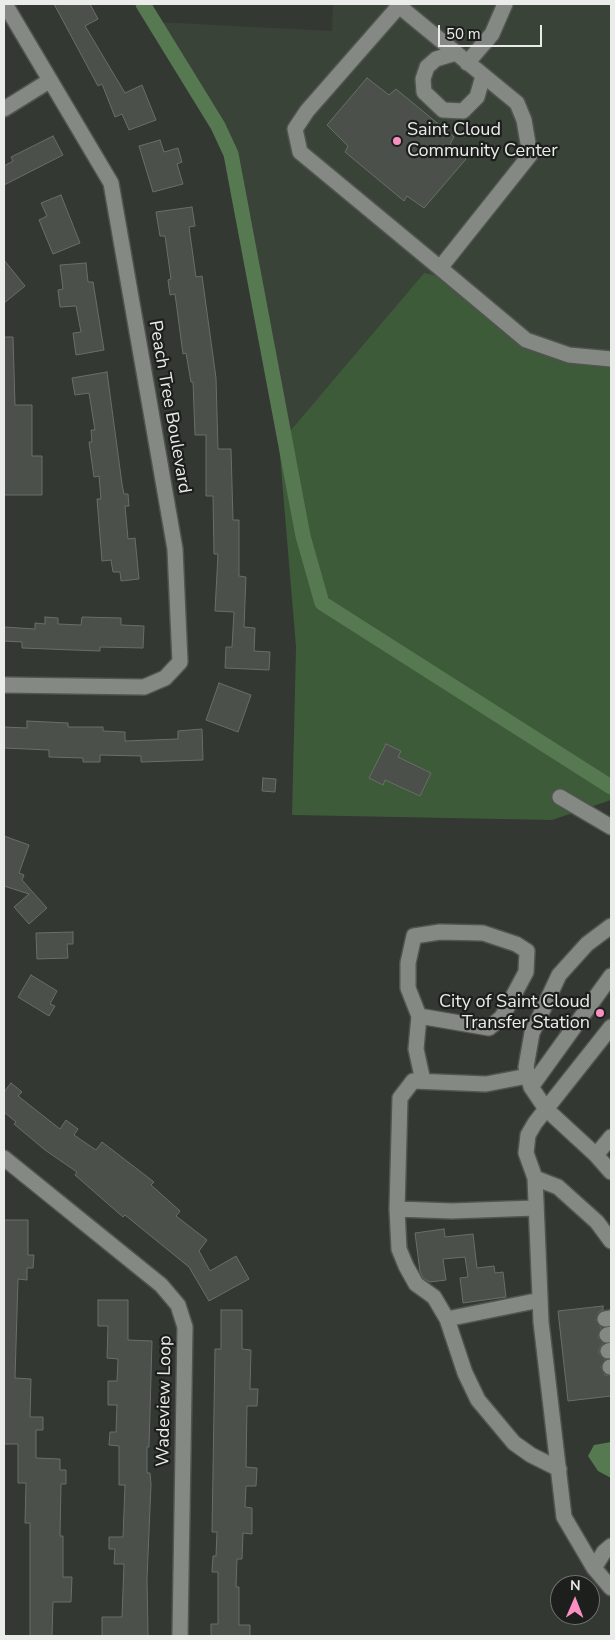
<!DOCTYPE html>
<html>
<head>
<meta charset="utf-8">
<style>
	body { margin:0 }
	#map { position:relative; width:615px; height:1640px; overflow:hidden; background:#333832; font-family:"Nunito Sans",sans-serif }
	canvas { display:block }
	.frame { position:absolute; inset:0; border:5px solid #e9ece8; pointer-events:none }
	.north { position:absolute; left:550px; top:1575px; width:50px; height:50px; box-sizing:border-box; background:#1c1f1c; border:1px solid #6e716e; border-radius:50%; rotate:1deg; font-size:14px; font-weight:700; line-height:20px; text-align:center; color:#e9ece8 }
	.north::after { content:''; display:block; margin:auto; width:18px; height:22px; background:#fc8fc2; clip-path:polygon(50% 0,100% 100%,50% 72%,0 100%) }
	.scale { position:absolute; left:438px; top:25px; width:104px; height:22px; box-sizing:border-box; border:2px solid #e9ece8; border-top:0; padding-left:6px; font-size:15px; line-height:18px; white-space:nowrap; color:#e9ece8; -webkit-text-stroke:4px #1c1f1c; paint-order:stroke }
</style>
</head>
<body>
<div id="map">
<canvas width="615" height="1640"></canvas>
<div class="frame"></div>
<div class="north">N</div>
<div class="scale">50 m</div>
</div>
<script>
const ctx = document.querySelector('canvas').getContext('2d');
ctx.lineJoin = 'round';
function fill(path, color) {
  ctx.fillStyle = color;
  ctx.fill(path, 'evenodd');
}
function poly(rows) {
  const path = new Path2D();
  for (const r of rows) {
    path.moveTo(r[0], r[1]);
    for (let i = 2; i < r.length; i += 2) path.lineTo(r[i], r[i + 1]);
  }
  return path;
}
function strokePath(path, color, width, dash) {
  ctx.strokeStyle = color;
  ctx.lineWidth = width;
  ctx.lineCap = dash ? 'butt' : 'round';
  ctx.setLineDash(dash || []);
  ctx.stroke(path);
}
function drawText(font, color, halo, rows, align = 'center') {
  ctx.font = font + ' "Nunito Sans",sans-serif';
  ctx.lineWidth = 4.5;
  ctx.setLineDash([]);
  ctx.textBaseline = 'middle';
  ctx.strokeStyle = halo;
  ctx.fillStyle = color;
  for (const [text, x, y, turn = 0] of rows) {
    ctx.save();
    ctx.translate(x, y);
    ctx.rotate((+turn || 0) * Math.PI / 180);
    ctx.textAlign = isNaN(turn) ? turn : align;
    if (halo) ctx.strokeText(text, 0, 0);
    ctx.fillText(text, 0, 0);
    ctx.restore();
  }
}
const built = poly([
	[333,4,611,4,611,361,559,355,424,273,279,444,250,263,222,137,157,22,332,31]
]);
const green = poly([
	[424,273,448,278,528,335,611,361,611,800,552,820,292,815,296,647,279,444]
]);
const water = poly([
	[611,1442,611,1478,598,1471,588,1456,594,1445]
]);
const canal = poly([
	[143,4,218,126,231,154,303,536,322,603,611,787]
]);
const building = poly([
	[54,4,90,4,98,19,85,26,125,93,142,85,156,120,129,130,122,114,115,117,102,84,98,86,54,4],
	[367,78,389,95,396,89,454,137,450,144,466,159,424,208,407,196,404,201,345,152,348,146,327,125,367,78],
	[53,136,63,155,4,185,4,166,13,161,11,157,53,136],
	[160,140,164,152,178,148,182,162,177,164,183,184,153,192,139,146,160,140],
	[61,195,80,243,53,254,39,220,47,216,41,203,61,195],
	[192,207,195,226,189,227,196,277,202,276,216,378,218,449,231,449,233,520,239,520,239,576,246,577,244,627,255,628,254,651,270,652,269,670,225,668,226,647,232,647,234,612,215,611,218,554,214,554,213,496,206,496,206,435,195,435,193,382,191,382,186,353,183,354,175,294,170,295,168,280,171,279,165,236,160,236,156,212,192,207],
	[4,260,25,286,4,303,4,260],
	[86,263,88,282,93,282,104,350,76,355,73,333,81,332,76,306,60,307,58,290,63,289,60,265,86,263],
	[4,337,13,337,15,405,32,405,32,456,42,456,42,495,4,495,4,337],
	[107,372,122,484,124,494,128,494,129,506,125,506,128,539,135,538,139,579,121,581,120,572,113,572,111,560,102,561,97,499,101,499,99,476,94,477,89,442,92,442,91,430,95,430,89,393,75,395,72,378,107,372],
	[45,617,58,618,58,624,81,625,82,617,121,618,121,625,144,626,143,648,100,647,100,651,22,648,22,642,4,641,4,627,35,629,35,623,45,624,45,617],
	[219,683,251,695,238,732,206,720,219,683],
	[27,721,68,723,68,727,103,727,103,731,125,732,125,741,178,739,178,731,202,729,203,760,141,762,141,756,100,755,100,762,83,762,83,758,49,757,49,750,4,748,4,727,27,728,27,721],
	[386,744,401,751,398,757,431,773,420,796,385,780,383,785,369,778,386,744],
	[263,778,276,779,275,792,262,791,263,778],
	[4,836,29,845,19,873,24,875,22,880,47,908,29,924,14,907,29,894,4,886,4,836],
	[73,932,73,944,67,944,68,958,37,959,36,933,73,932],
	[31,975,57,991,50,1004,55,1006,49,1016,18,997,31,975],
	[11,1083,22,1092,18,1096,60,1129,66,1120,78,1129,74,1135,96,1150,102,1142,154,1182,151,1185,180,1211,176,1216,207,1240,199,1251,210,1271,236,1256,249,1279,209,1301,189,1267,125,1215,123,1217,75,1175,77,1172,45,1150,14,1124,16,1122,4,1112,4,1092,11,1083],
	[4,1220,28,1220,28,1255,34,1255,33,1268,27,1268,27,1280,18,1279,15,1378,31,1379,30,1417,43,1417,43,1430,36,1430,36,1458,60,1459,60,1470,66,1470,66,1484,61,1484,60,1536,63,1536,63,1577,72,1577,71,1602,53,1602,52,1636,30,1636,30,1523,25,1523,26,1483,18,1483,18,1444,4,1444,4,1220],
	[444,1229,445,1237,473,1234,477,1268,494,1266,495,1273,503,1272,506,1297,463,1303,460,1278,468,1277,465,1257,443,1259,446,1280,430,1282,423,1278,420,1272,415,1233,444,1229],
	[98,1300,128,1300,128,1340,152,1341,149,1447,147,1447,147,1473,150,1473,151,1484,147,1579,148,1636,102,1636,102,1617,122,1617,124,1564,114,1564,115,1549,109,1549,109,1537,123,1537,125,1485,119,1485,119,1446,109,1445,110,1432,116,1432,117,1405,108,1405,108,1381,117,1381,118,1359,107,1358,108,1326,98,1326,98,1300],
	[603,1306,603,1310,599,1312,596,1320,601,1328,598,1337,603,1343,599,1349,599,1353,605,1360,601,1367,605,1375,611,1376,611,1396,568,1401,558,1311,603,1306],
	[221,1310,242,1310,242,1349,251,1350,250,1389,258,1389,257,1406,247,1406,246,1467,257,1468,256,1486,246,1486,245,1507,252,1508,252,1534,243,1533,242,1559,237,1559,236,1587,239,1587,239,1625,250,1625,250,1636,211,1636,211,1624,218,1624,218,1572,212,1572,213,1556,216,1556,217,1532,212,1532,215,1349,221,1349,221,1310]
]);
const minor = poly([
	[456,53,436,59,427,67,423,79,424,92,443,110,463,111,477,97,483,76],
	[467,63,492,34,505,4],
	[4,109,49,81],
	[440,268,530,155,524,120,517,103,399,6,307,111,295,129,300,152,440,268,526,340,569,355,611,359],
	[4,685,144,687,165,678,180,662,175,549,111,183,5,4],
	[560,797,611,827],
	[611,926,587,944,559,975,532,1033,526,1067,531,1087,546,1109,596,1155,611,1137],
	[419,1016,408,988,408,963,414,936,440,932,483,933,516,944,527,951,526,972,502,1017,489,1028,419,1016,416,1049,423,1081],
	[611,1027,535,1123,528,1135,526,1153,535,1178,541,1322,564,1517,594,1568,611,1588],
	[528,1076,486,1084,413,1081,400,1098,397,1209,452,1211,535,1208],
	[531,1087,611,976],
	[596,1155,611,1172],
	[4,1158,161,1285,178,1305,185,1327,180,1636],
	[535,1178,558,1187,597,1222,611,1241],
	[397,1209,399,1249,406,1266,416,1284,434,1297,447,1319,540,1300],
	[447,1319,465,1373,478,1400,514,1443,531,1455,559,1469],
	[605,1319,611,1318],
	[607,1335,611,1334],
	[608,1351,611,1350],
	[610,1367,611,1367],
	[594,1568,604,1552,611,1546]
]);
const markers = [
	[397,141,5,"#fc8fc2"],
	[600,1013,5,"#fc8fc2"]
];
const poiNames = [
	["Saint Cloud",407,131],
	["Community Center",407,152],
	["City of Saint Cloud",590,1003,"right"],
	["Transfer Station",590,1024,"right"]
];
const streetNames = [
	["Peach Tree Boulevard",169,407,80],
	["Wadeview Loop",165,1401,-89]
];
fill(built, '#3a4338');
fill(green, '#3d5a39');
fill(water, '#567951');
strokePath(canal, '#567951', 15);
fill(building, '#4b504a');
strokePath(building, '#696f68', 1);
strokePath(minor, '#515450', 18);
strokePath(minor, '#848a83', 15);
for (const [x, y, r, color] of markers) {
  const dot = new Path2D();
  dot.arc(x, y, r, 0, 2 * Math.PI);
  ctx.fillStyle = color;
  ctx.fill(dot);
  strokePath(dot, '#1c1f1c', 2);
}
drawText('18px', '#e9ece8', '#1c1f1c', poiNames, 'left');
drawText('18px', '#e9ece8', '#1c1f1c', streetNames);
</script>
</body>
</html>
